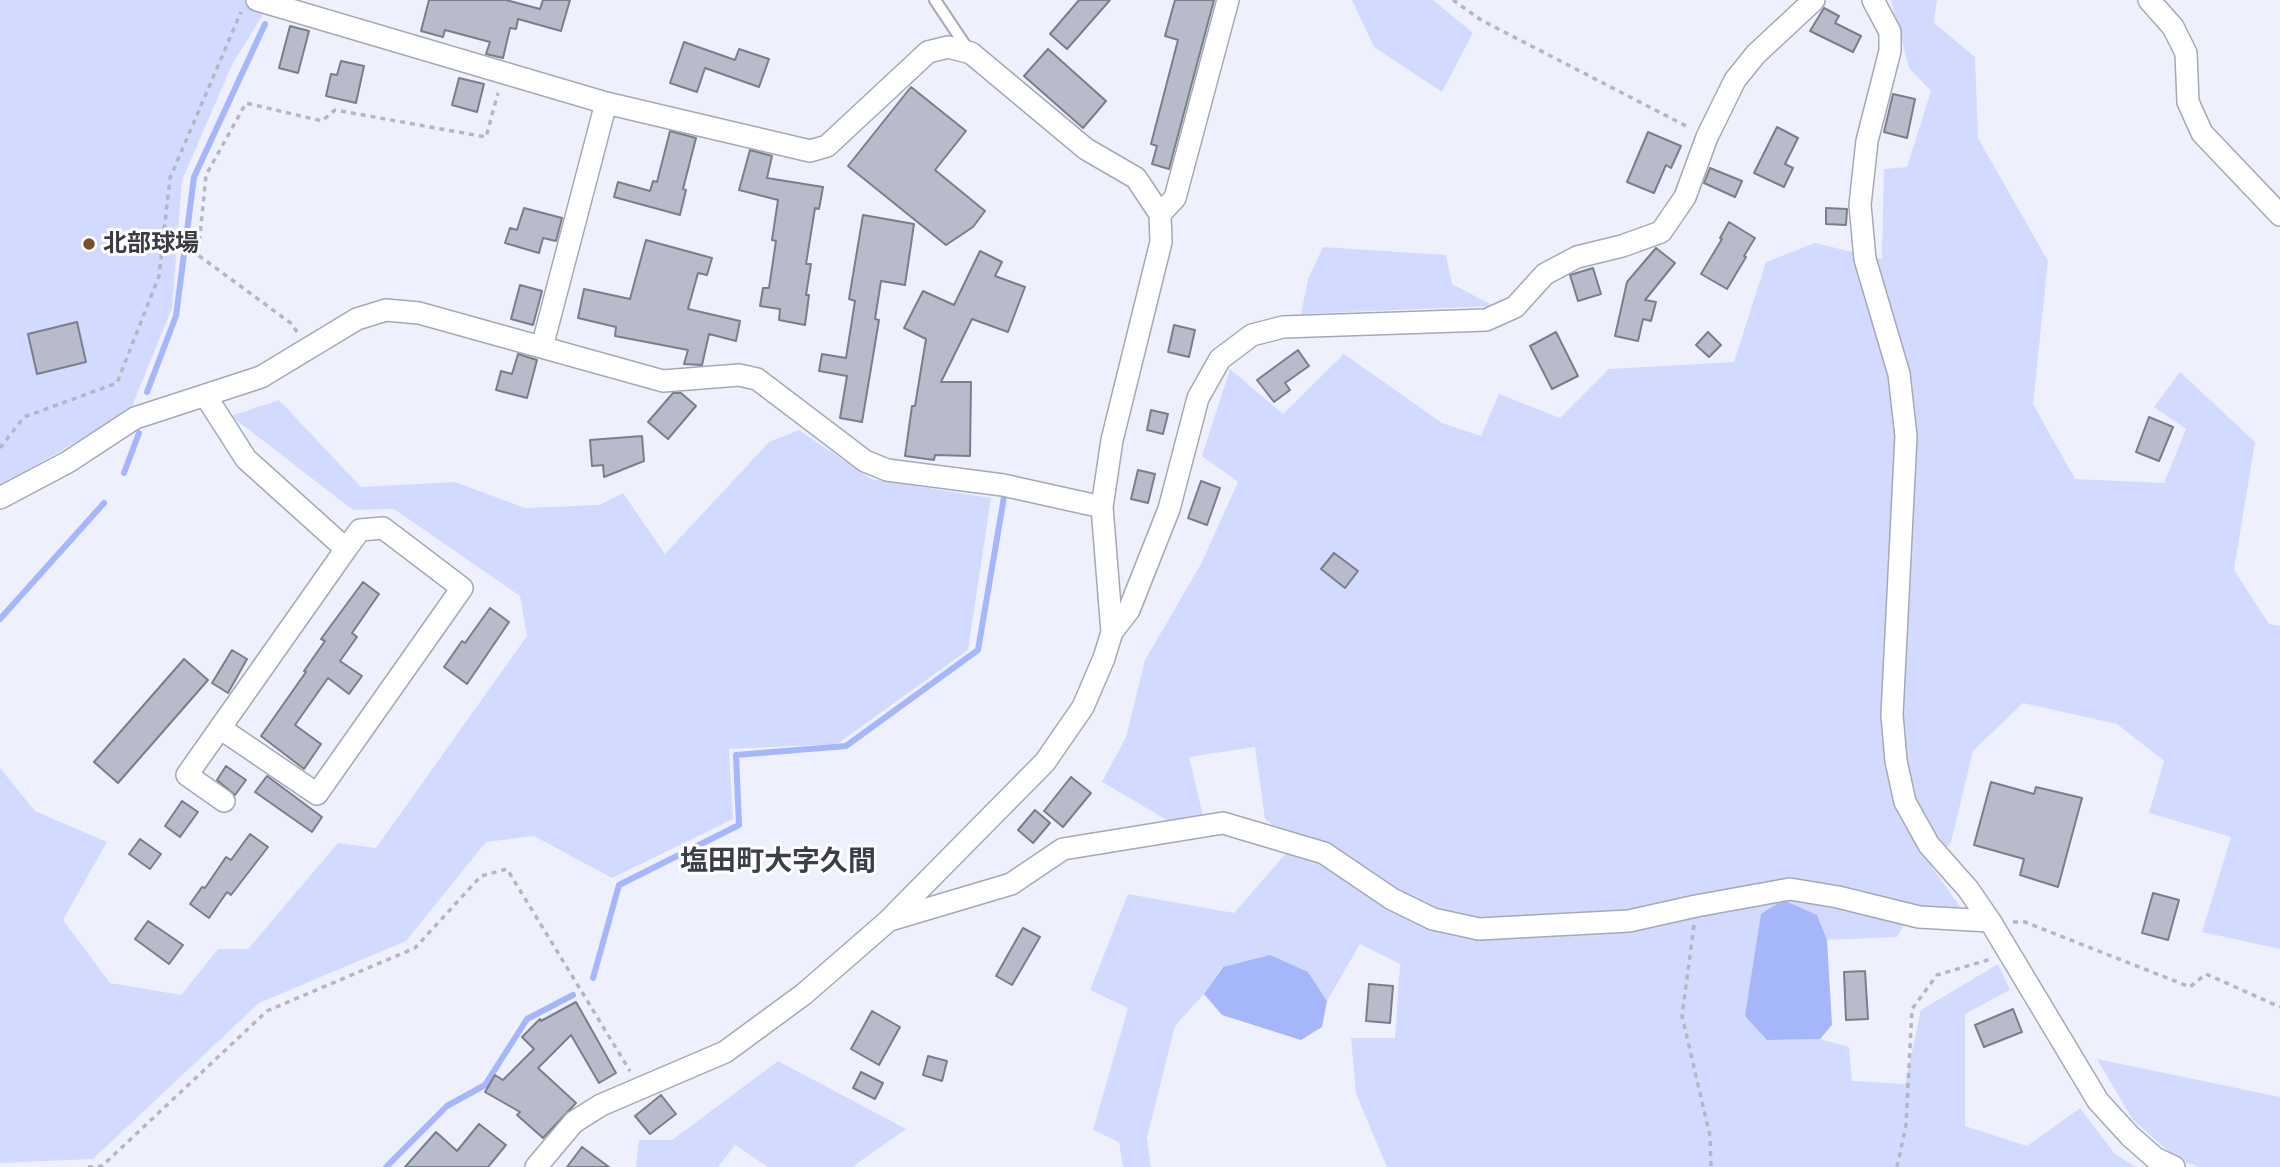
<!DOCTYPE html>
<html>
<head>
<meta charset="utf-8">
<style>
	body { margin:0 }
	canvas { display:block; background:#eef1fd }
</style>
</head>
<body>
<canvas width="2280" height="1167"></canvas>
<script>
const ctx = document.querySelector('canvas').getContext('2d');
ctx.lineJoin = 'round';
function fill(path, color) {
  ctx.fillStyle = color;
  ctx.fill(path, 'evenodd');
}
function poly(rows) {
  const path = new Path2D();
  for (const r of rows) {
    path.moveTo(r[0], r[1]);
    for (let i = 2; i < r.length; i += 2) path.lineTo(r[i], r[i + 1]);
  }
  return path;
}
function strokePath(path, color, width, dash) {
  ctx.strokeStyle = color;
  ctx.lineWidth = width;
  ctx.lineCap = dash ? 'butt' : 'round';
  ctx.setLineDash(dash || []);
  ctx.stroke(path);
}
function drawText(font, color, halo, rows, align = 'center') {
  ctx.font = font + ' Bitter,"Noto Sans JP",serif';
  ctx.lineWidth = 6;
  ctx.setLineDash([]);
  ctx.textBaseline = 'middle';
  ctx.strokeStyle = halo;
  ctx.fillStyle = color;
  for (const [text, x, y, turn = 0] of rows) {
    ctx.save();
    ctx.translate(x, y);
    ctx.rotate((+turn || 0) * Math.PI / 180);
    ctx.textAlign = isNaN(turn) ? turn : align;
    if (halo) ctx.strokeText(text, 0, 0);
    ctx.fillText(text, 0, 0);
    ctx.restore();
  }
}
const green = poly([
	[0,0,272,0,232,65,182,180,172,308,130,411,0,486],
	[1352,0,1433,0,1473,33,1442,92,1374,47],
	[1891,0,1937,0,1934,23,1975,57,1978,138,2048,261,2033,404,2075,479,2164,483,2186,429,2154,407,2180,372,2255,442,2234,570,2269,624,2280,626,2280,949,2202,932,2231,837,2149,813,2164,761,2117,724,2023,703,1973,751,1951,842,1932,867,1962,910,1914,906,1897,937,1827,940,1817,915,1767,1040,1820,1039,1849,1047,1852,1081,1905,1084,1921,1010,1998,964,2010,990,1965,1014,1965,1126,2027,1146,2080,1108,2115,1154,2136,1167,1387,1167,1356,1094,1351,1038,1395,1038,1400,964,1360,944,1327,1001,1308,972,1222,967,1204,994,1175,1026,1147,1137,1151,1167,1123,1167,1119,1142,1093,1130,1128,1008,1090,990,1128,894,1234,913,1295,843,1265,819,1255,747,1189,757,1203,816,1172,823,1102,782,1126,737,1145,660,1201,564,1238,482,1202,456,1230,369,1283,414,1344,354,1442,423,1481,436,1499,394,1560,418,1609,369,1734,362,1766,262,1815,243,1882,259,1884,169,1907,167,1931,91,1909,68],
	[1323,247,1446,255,1452,284,1494,306,1301,314,1308,279],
	[279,400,361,487,455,482,525,508,599,505,623,493,665,554,769,442,799,430,871,479,991,498,968,650,837,744,729,749,733,819,612,878,534,836,486,842,406,941,259,1003,93,1159,0,1163,0,768,35,811,107,842,63,920,110,983,181,995,218,949,248,949,338,843,376,848,527,636,520,596,394,509,353,510,231,416],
	[2097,1059,2280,1097,2280,1167,2200,1167,2178,1160,2133,1120],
	[778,1061,906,1129,852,1167,768,1167,735,1145,718,1167,636,1167,639,1140,672,1140]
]);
const water = poly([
	[1783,900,1817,915,1827,940,1832,1025,1820,1039,1767,1040,1745,1016,1761,914],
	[1270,955,1308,972,1327,1001,1322,1027,1301,1040,1222,1015,1204,994,1223,967]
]);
const stream = poly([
	[147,392,176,316,194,177,265,24],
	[124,473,139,433],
	[0,619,104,503],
	[593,978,619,885,739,825,736,755,846,746,978,650,1004,497],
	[386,1167,447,1106,485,1085,527,1019,573,995]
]);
const building = poly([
	[429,0,506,0,540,9,543,0,570,0,561,31,518,19,516,29,510,28,503,58,486,54,490,42,445,30,443,37,421,31,429,0],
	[1079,0,1110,0,1067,49,1050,34,1079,0],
	[1175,0,1214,0,1169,169,1152,164,1157,146,1151,144,1178,40,1165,36,1175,0],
	[1824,8,1839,16,1835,23,1861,36,1853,52,1810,31,1824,8],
	[290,26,309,31,298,73,279,68,290,26],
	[684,42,735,60,739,49,769,59,759,87,705,68,697,92,670,83,684,42],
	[1048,49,1106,101,1083,128,1024,76,1048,49],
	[341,61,364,66,356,103,326,96,331,74,337,75,341,61],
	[459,78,484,84,477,112,452,105,459,78],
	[911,87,966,131,935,170,985,211,973,227,946,245,848,166,911,87],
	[1893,94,1915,99,1907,138,1884,132,1893,94],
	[1777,127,1798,138,1785,164,1793,168,1784,187,1754,173,1777,127],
	[670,131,696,138,683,189,686,190,680,215,614,197,618,182,650,191,653,181,657,182,670,131],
	[1648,132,1681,146,1671,168,1666,165,1654,193,1627,182,1648,132],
	[750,150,772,156,767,178,823,187,819,209,815,208,806,264,811,264,806,295,809,295,805,325,779,320,780,309,760,306,763,288,769,288,776,241,772,240,778,200,739,190,750,150],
	[1710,168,1742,181,1735,197,1704,183,1710,168],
	[524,208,562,218,556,241,543,238,539,253,505,243,510,228,517,230,524,208],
	[1826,208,1847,209,1846,225,1826,224,1826,208],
	[863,215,914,224,905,285,881,281,875,319,879,320,862,422,840,418,847,376,819,371,822,354,846,358,855,301,849,299,863,215],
	[1729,222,1755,238,1744,256,1746,257,1727,289,1701,274,1722,239,1720,238,1729,222],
	[646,240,712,258,707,275,698,273,688,309,740,321,736,341,709,334,702,365,684,364,688,350,615,336,616,327,578,318,584,289,630,299,646,240],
	[1656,248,1675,263,1645,300,1656,302,1651,321,1643,319,1638,341,1615,336,1627,282,1656,248],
	[980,251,1002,262,995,276,1025,287,1008,332,972,319,941,382,971,382,970,456,935,455,934,460,905,456,912,406,915,406,926,339,904,328,923,291,954,305,980,251],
	[1593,268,1601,294,1578,301,1570,275,1593,268],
	[520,285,542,291,533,325,511,319,520,285],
	[77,322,86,362,37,374,28,334,77,322],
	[1174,325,1195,330,1189,357,1168,352,1174,325],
	[1556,332,1578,376,1552,389,1530,346,1556,332],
	[1708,332,1721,345,1709,357,1696,345,1708,332],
	[1298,350,1309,366,1285,383,1290,390,1274,402,1257,380,1298,350],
	[518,354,537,360,527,398,496,390,501,371,512,374,518,354],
	[673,393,681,393,696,406,668,439,648,422,673,393],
	[1151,410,1168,414,1163,434,1147,430,1151,410],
	[2149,417,2173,427,2159,461,2136,452,2149,417],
	[642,436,644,461,604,477,603,465,592,466,590,440,642,436],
	[1138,470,1155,474,1148,503,1131,499,1138,470],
	[1201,481,1220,488,1207,525,1188,518,1201,481],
	[1334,553,1358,571,1345,588,1321,569,1334,553],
	[363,582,379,594,352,633,357,637,340,661,362,676,349,694,328,678,295,725,321,744,304,769,261,736,306,672,304,671,325,641,321,639,363,582],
	[490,608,509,622,467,684,444,667,462,641,465,643,490,608],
	[232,650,247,659,228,693,212,683,232,650],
	[184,659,208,680,118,783,94,762,184,659],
	[226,766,246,780,235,795,217,780,226,766],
	[267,776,322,817,312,832,255,792,267,776],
	[1071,777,1091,793,1063,827,1044,811,1071,777],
	[1991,782,2034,794,2036,787,2082,798,2058,887,2020,875,2024,859,1974,845,1991,782],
	[182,801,198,812,180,837,165,826,182,801],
	[1035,810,1050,823,1033,843,1018,830,1035,810],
	[250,834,268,847,231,895,227,892,209,918,190,904,202,887,205,888,226,857,231,860,250,834],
	[140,839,161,854,150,869,129,854,140,839],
	[2153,893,2179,900,2168,940,2142,933,2153,893],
	[148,921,183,945,169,964,135,939,148,921],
	[1023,928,1040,937,1012,985,996,976,1023,928],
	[1865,971,1868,1019,1846,1020,1844,972,1865,971],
	[1369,984,1393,986,1390,1023,1366,1021,1369,984],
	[576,1002,616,1073,599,1083,571,1035,538,1068,576,1103,543,1138,517,1115,520,1112,485,1092,495,1075,503,1080,534,1049,522,1037,540,1019,541,1021,576,1002],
	[2013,1009,2022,1032,1984,1047,1975,1025,2013,1009],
	[872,1011,900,1027,879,1065,851,1049,872,1011],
	[928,1056,947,1061,942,1081,923,1075,928,1056],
	[861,1072,883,1083,875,1099,853,1088,861,1072],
	[661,1095,676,1114,650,1134,635,1116,661,1095],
	[479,1124,506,1145,488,1167,405,1167,436,1132,457,1151,479,1124],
	[582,1147,609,1167,567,1167,582,1147]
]);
const path = poly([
	[1453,0,1481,20,1690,128],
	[297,332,292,324,198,255,206,175,246,103,322,121,335,110,486,137,498,93],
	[0,448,24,417,117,383,159,276,170,178,241,12],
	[2013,922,2025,922,2190,987,2206,974,2280,1007],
	[1694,925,1682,1016,1710,1136,1711,1167],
	[88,1167,102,1166,267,1011,415,948,481,876,507,869,630,1071],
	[1897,1167,1906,1125,1912,1009,1937,975,1991,959]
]);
const service = poly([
	[935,0,969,51]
]);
const minor = poly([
	[257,0,606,103,810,151,827,146,928,52,948,47,971,53,1086,149,1136,178,1160,214,1161,242,1112,440,1102,507,1112,632],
	[1873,0,1890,32,1890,51,1867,141,1860,205,1865,259,1899,374,1906,436,1892,715,1896,761,1905,802,1929,845,1968,889,1990,921,2098,1101,2130,1136,2155,1158,2174,1167],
	[2149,0,2173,27,2186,53,2188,102,2202,133,2280,215],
	[1160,214,1175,198,1228,0],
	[542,347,606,103],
	[205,395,246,459,346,549,187,775,224,801],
	[0,498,68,462,135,418,261,377,357,319,386,310,419,313,663,381,739,375,757,379,865,461,887,470,1003,485,1102,507],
	[220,728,317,794,462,588,383,528,360,530,346,549],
	[890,920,1011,884,1063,849,1223,823,1324,853,1392,899,1433,919,1479,929,1629,921,1696,906,1790,889,1838,897,1919,917,1990,921],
	[536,1167,574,1122,601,1105,725,1052,804,994,888,921,1045,762,1083,707,1104,658,1112,632,1129,610,1169,509,1198,398,1220,359,1252,335,1283,327,1486,320,1515,307,1545,274,1577,257,1622,246,1661,232,1685,197,1707,137,1735,80,1756,54,1814,0]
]);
const markers = [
	[89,244,7,"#77512d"]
];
const poiNames = [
	["北部球場",103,244]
];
const quarterNames = [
	["塩田町大字久間",778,862]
];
fill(green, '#d2dbff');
fill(water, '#a6b6fa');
strokePath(stream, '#a6b6fa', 6);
fill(building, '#b8bcca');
strokePath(building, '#7a7e8b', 2);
strokePath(service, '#a5a9b6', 14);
strokePath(minor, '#a5a9b6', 24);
strokePath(path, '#b4b6c0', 3.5, [5, 5]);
strokePath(service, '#fff', 10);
strokePath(minor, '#fff', 21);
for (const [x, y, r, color] of markers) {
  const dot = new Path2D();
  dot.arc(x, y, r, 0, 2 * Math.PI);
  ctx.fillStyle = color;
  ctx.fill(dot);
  strokePath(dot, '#fff', 2.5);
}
drawText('bold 24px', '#3a3c41', '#fff', poiNames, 'left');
drawText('bold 28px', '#3c3f4b', '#fff', quarterNames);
</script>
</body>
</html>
